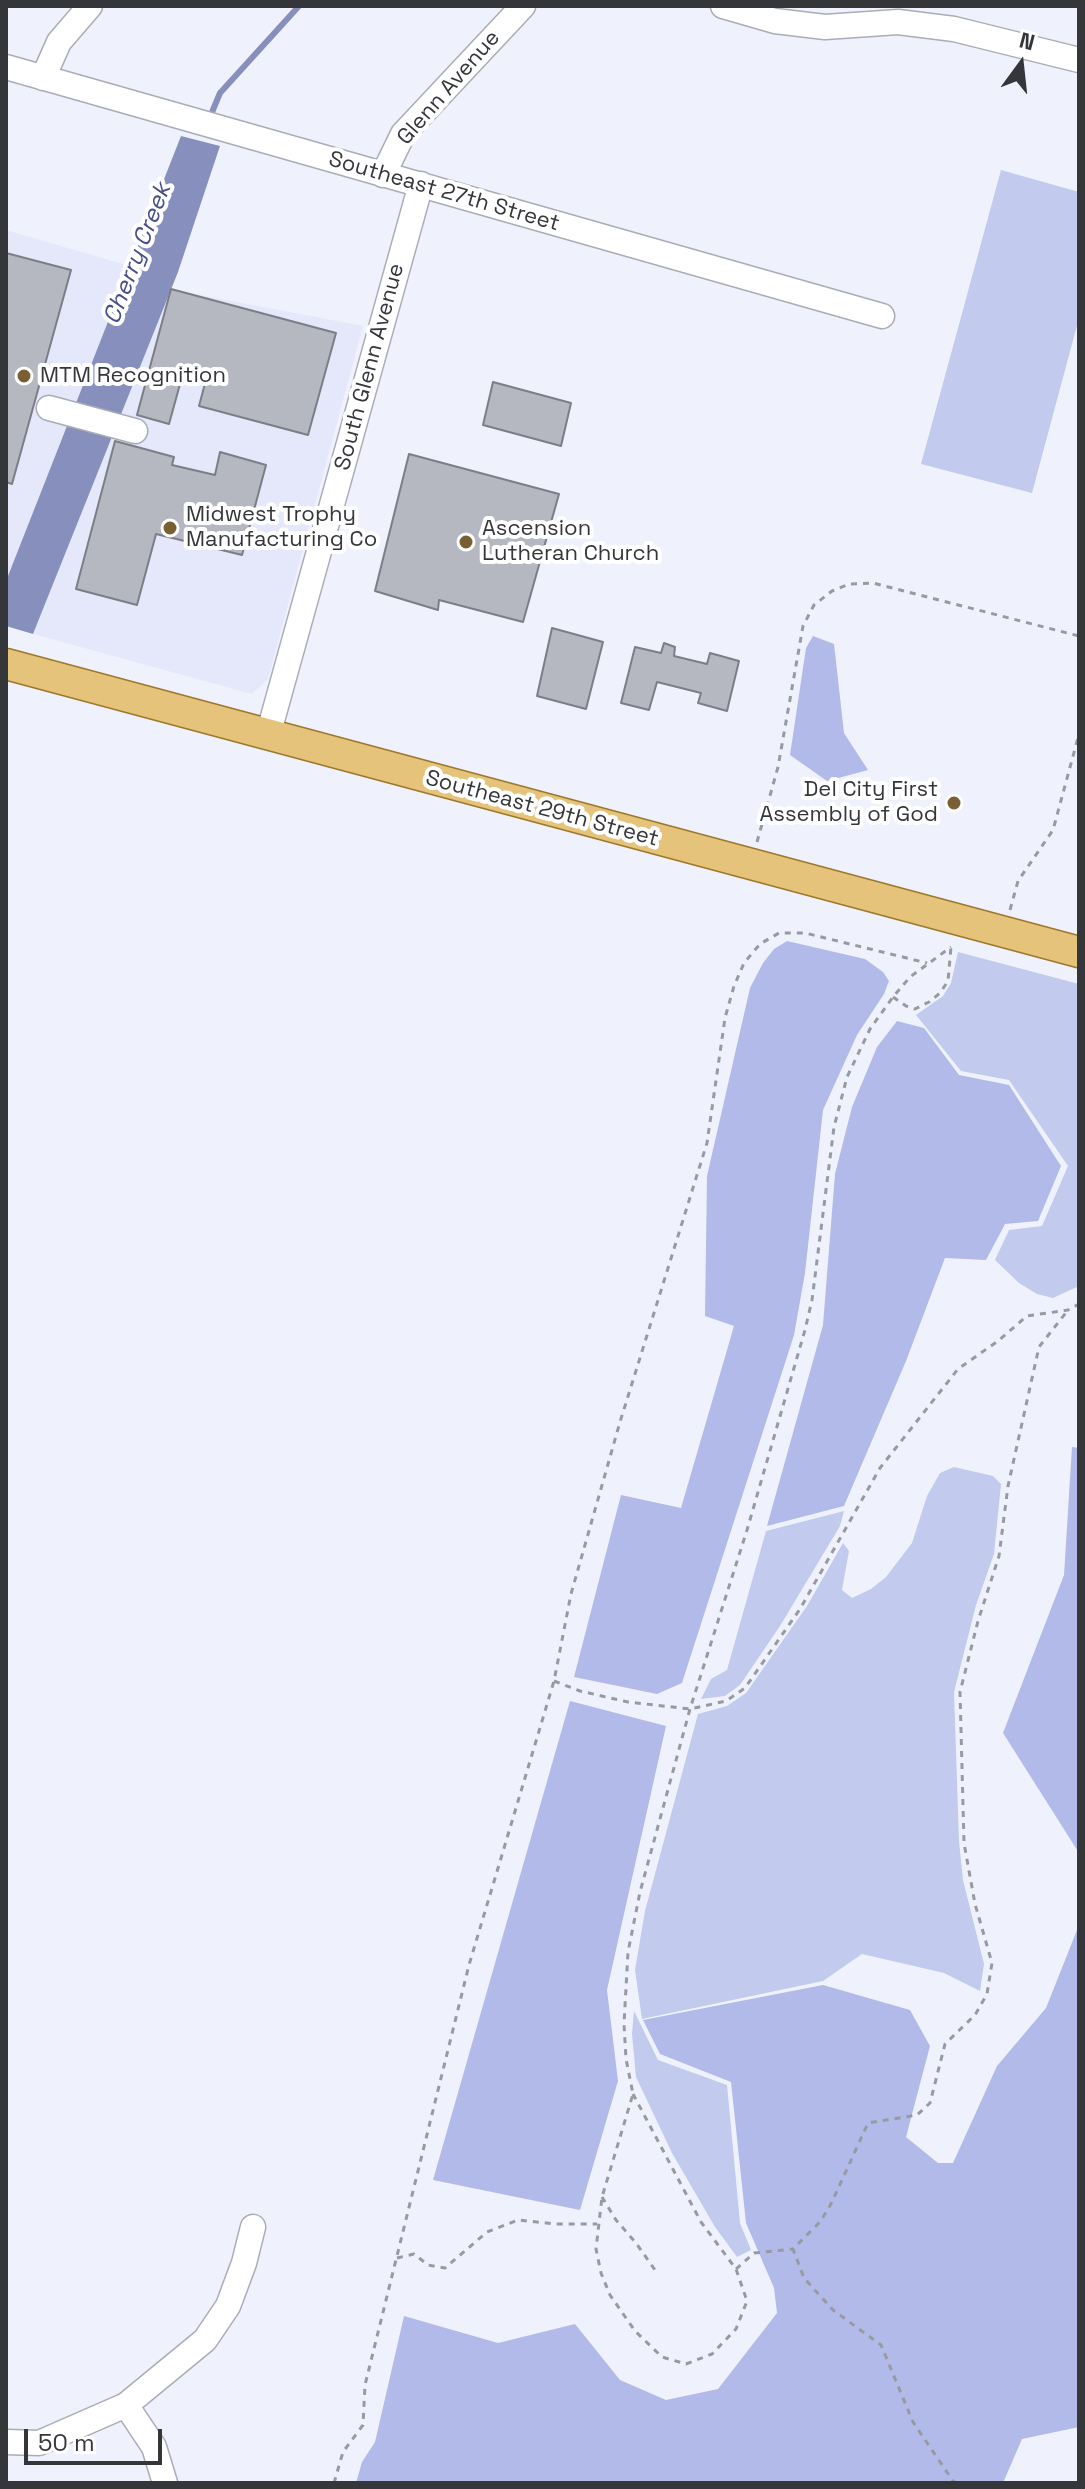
<!DOCTYPE html>
<html>
<head>
<meta charset="utf-8">
<style>
	body { margin:0 }
	#map { position:relative; width:1085px; height:2489px; overflow:hidden; background:#eff2fc; font-family:"Space Grotesk",sans-serif }
	canvas { display:block }
	.frame { position:absolute; inset:0; border:8px solid #35363a; pointer-events:none }
	.north { position:absolute; left:981px; top:24px; width:80px; height:80px; -webkit-text-stroke:6px #fff; paint-order:stroke; rotate:15deg; font-size:22px; font-weight:700; line-height:32px; text-align:center; color:#35363a }
	.north::after { content:''; display:block; margin:auto; width:28px; height:36px; background:#35363a; clip-path:polygon(50% 0,100% 100%,50% 72%,0 100%) }
	.scale { position:absolute; left:24px; top:2429px; width:138px; height:36px; box-sizing:border-box; border:4px solid #35363a; border-top:0; padding-left:10px; font-size:24px; line-height:28px; white-space:nowrap; color:#35363a; -webkit-text-stroke:6px #fff; paint-order:stroke }
</style>
</head>
<body>
<div id="map">
<canvas width="1085" height="2489"></canvas>
<div class="frame"></div>
<div class="north">N</div>
<div class="scale">50 m</div>
</div>
<script>
const ctx = document.querySelector('canvas').getContext('2d');
ctx.lineJoin = 'round';
function fill(path, color) {
  ctx.fillStyle = color;
  ctx.fill(path, 'evenodd');
}
function poly(rows) {
  const path = new Path2D();
  for (const r of rows) {
    path.moveTo(r[0], r[1]);
    for (let i = 2; i < r.length; i += 2) path.lineTo(r[i], r[i + 1]);
  }
  return path;
}
function strokePath(path, color, width, dash) {
  ctx.strokeStyle = color;
  ctx.lineWidth = width;
  ctx.lineCap = dash ? 'butt' : 'round';
  ctx.setLineDash(dash || []);
  ctx.stroke(path);
}
function drawText(font, color, halo, rows, align = 'center') {
  ctx.font = font + ' "Space Grotesk",sans-serif';
  ctx.lineWidth = 8;
  ctx.setLineDash([]);
  ctx.textBaseline = 'middle';
  ctx.strokeStyle = halo;
  ctx.fillStyle = color;
  for (const [text, x, y, turn = 0] of rows) {
    ctx.save();
    ctx.translate(x, y);
    ctx.rotate((+turn || 0) * Math.PI / 180);
    ctx.textAlign = isNaN(turn) ? turn : align;
    if (halo) ctx.strokeText(text, 0, 0);
    ctx.fillText(text, 0, 0);
    ctx.restore();
  }
}
const built = poly([
	[6,230,130,266,6,581],
	[169,289,363,326,268,679,252,694,33,634]
]);
const green = poly([
	[1001,170,1079,192,1079,318,1032,493,921,464],
	[958,952,1079,984,1079,1286,1053,1298,1037,1294,1019,1283,995,1260,1009,1230,1042,1226,1068,1166,1009,1080,961,1071,916,1015,943,996,951,983],
	[954,1467,993,1476,1001,1484,994,1554,976,1605,954,1692,959,1841,963,1880,984,1964,980,1991,944,1973,862,1954,823,1981,642,2019,635,1970,645,1911,698,1714,727,1706,746,1693,807,1606,843,1543,849,1551,842,1590,852,1598,871,1589,886,1577,912,1543,927,1496,940,1473],
	[844,1511,840,1526,780,1626,740,1685,725,1696,701,1699,711,1679,727,1670,766,1531],
	[634,2011,658,2060,727,2085,740,2223,751,2250,737,2257,715,2227,672,2153,636,2077,632,2034]
]);
const forest = poly([
	[813,636,834,644,844,733,868,770,827,781,790,755,806,648],
	[787,941,865,959,883,972,889,981,884,994,857,1035,823,1110,805,1273,794,1335,682,1683,657,1694,574,1677,621,1495,681,1508,734,1326,705,1316,707,1176,750,988,763,963,774,949],
	[897,1021,924,1028,959,1075,1009,1085,1061,1166,1038,1221,1005,1224,986,1260,945,1258,906,1361,844,1506,767,1526,823,1325,835,1174,852,1107,877,1047],
	[1072,1447,1079,1448,1079,1853,1003,1733,1064,1575],
	[570,1701,666,1726,607,1990,618,2081,580,2210,433,2180],
	[1079,1925,1079,2427,1022,2439,1003,2483,356,2483,362,2462,375,2442,404,2316,498,2343,575,2324,620,2380,666,2400,718,2389,777,2313,774,2288,746,2223,731,2082,660,2054,643,2020,823,1985,910,2010,930,2046,906,2137,938,2163,953,2163,997,2066,1046,2008]
]);
const water = poly([
	[181,136,220,146,178,272,33,634,6,626,6,581]
]);
const stream = poly([
	[210,117,220,93,299,6]
]);
const building = poly([
	[6,253,71,270,12,484,6,482,6,253],
	[171,289,336,333,308,435,199,406,208,372,185,366,169,424,137,415,171,289],
	[493,382,571,403,561,446,483,425,493,382],
	[115,441,174,457,172,465,215,475,220,452,266,465,242,555,156,534,137,605,76,589,115,441],
	[409,454,559,494,523,622,439,600,438,610,375,591,409,454],
	[552,628,603,642,586,709,537,696,552,628],
	[664,643,675,647,674,656,707,664,710,653,739,661,727,711,698,703,701,693,657,682,649,710,621,703,635,647,661,653,664,643]
]);
const path = poly([
	[757,842,778,767,803,626,814,605,832,591,849,584,873,583,1079,636],
	[1010,910,1018,881,1053,830,1079,734],
	[893,997,906,1006,915,1009,929,1002,940,993,948,981,951,947],
	[554,1681,580,1691,628,1702,690,1709,726,1701,745,1688,800,1609,880,1468,958,1369,998,1341,1027,1316,1068,1310,1079,1304],
	[633,2094,701,2222,736,2269,747,2301,736,2329,712,2354,686,2364,662,2357,635,2331,610,2295,601,2273,596,2249,602,2197,633,2094,626,2059,624,2024,628,1952,640,1892,690,1709,747,1530,805,1330,812,1300,834,1127,847,1077,870,1029,893,997,910,977,951,947],
	[602,2197,616,2220,636,2243,655,2270],
	[397,2258,414,2254,428,2265,445,2268,487,2232,518,2220,556,2224,597,2224],
	[736,2269,754,2253,793,2249],
	[334,2483,343,2452,363,2425,365,2385,469,1965,554,1681,571,1594,620,1422,707,1143,725,1018,734,986,744,963,760,944,779,933,805,933,927,963],
	[957,2483,953,2481,913,2422,881,2345,833,2310,804,2278,793,2249,820,2222,831,2204,868,2123,917,2115,930,2103,945,2044,975,2015,987,1994,992,1963,975,1904,964,1843,960,1692,978,1621,999,1556,1008,1486,1039,1347,1068,1310]
]);
const minor = poly([
	[723,6,775,21,825,27,898,22,954,29,1079,60],
	[6,67,882,316],
	[43,78,59,42,90,6],
	[383,175,403,134,523,6],
	[49,408,135,431],
	[268,735,421,184],
	[126,2405,154,2447,165,2483],
	[6,2442,39,2443,126,2405,205,2340,228,2306,244,2263,253,2227]
]);
const major = poly([
	[6,664,1079,952]
]);
const markers = [
	[24,376,8,"#795f31"],
	[170,528,8,"#795f31"],
	[466,542,8,"#795f31"],
	[954,803,8,"#795f31"]
];
const streetNames = [
	["Glenn Avenue",449,88,-49],
	["Southeast 27th Street",444,192,16],
	["South Glenn Avenue",370,367,-75],
	["Southeast 29th Street",542,809,15]
];
const poiNames = [
	["MTM Recognition",40,376],
	["Midwest Trophy",186,515],
	["Manufacturing Co",186,540],
	["Ascension",482,529],
	["Lutheran Church",482,554],
	["Del City First",938,790,"right"],
	["Assembly of God",938,815,"right"]
];
const waterNames = [
	["Cherry Creek",138,254,-69]
];
fill(built, '#e4e8fa');
fill(green, '#c2caed');
fill(forest, '#b1bae9');
fill(water, '#8790bd');
strokePath(stream, '#8790bd', 6);
fill(building, '#b5b7c1');
strokePath(building, '#7c7e87', 2);
strokePath(minor, '#aaacb6', 27);
strokePath(major, '#9c782a', 33);
strokePath(path, '#989aa1', 3, [6, 6]);
strokePath(minor, '#fff', 24);
strokePath(major, '#e5c37a', 30);
for (const [x, y, r, color] of markers) {
  const dot = new Path2D();
  dot.arc(x, y, r, 0, 2 * Math.PI);
  ctx.fillStyle = color;
  ctx.fill(dot);
  strokePath(dot, '#fff', 3);
}
drawText('22px', '#35363a', '#fff', streetNames);
drawText('22px', '#35363a', '#fff', poiNames, 'left');
drawText('italic 24px', '#474f8a', '#fff', waterNames);
</script>
</body>
</html>
